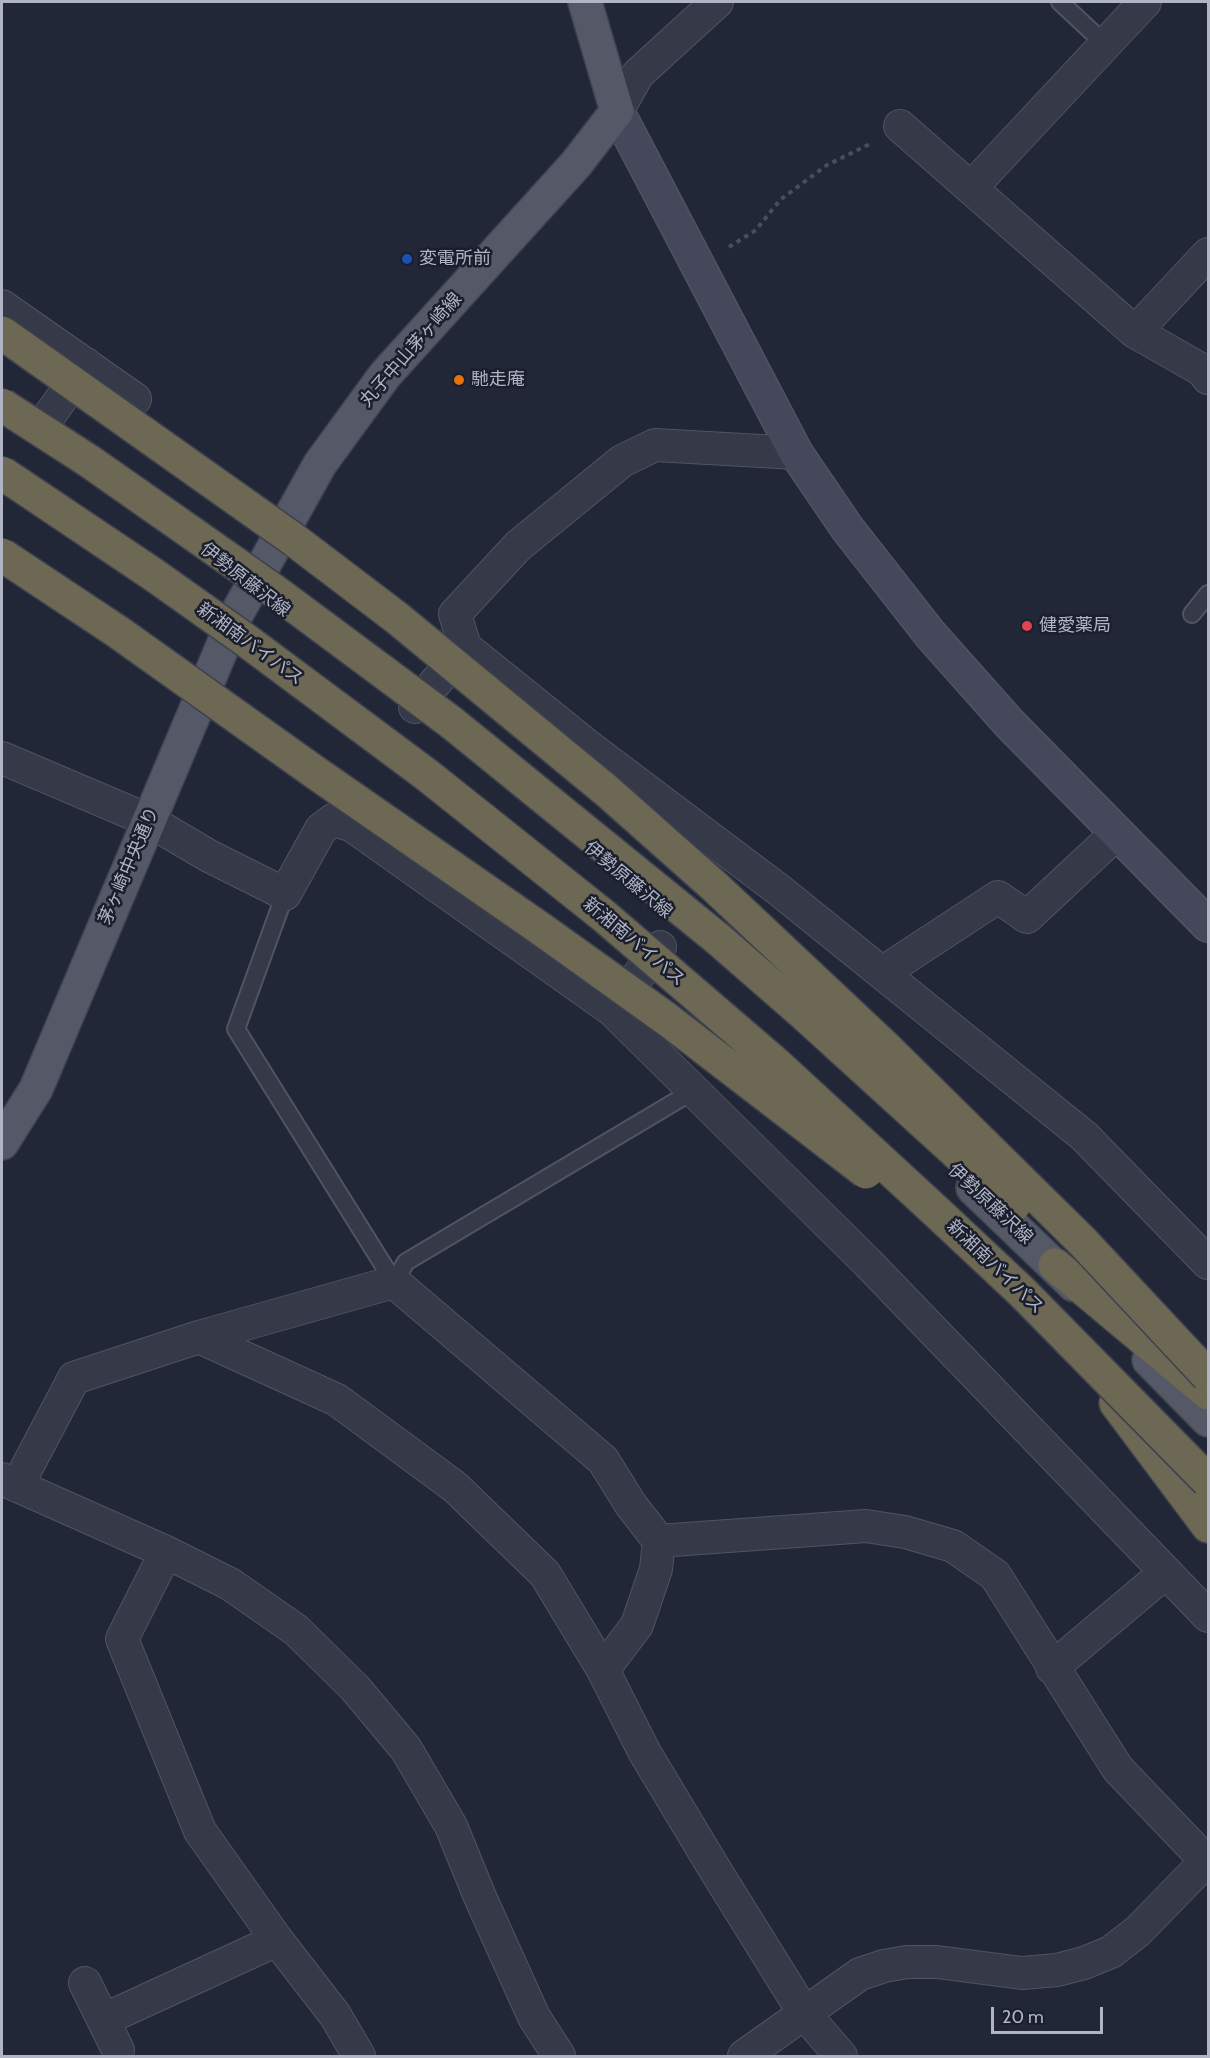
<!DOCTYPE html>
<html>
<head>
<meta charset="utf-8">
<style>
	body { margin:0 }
	#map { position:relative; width:1210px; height:2058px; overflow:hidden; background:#222737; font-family:Cabin,sans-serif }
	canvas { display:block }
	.frame { position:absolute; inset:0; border:3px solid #b0b4c4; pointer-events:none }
	.scale { position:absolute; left:991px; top:2007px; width:112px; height:27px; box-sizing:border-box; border:3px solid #b0b4c4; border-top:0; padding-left:8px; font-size:18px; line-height:21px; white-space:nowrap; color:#b0b4c4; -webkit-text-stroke:4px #1b1e2c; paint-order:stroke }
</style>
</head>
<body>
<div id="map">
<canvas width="1210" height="2058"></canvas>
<div class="frame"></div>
<div class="scale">20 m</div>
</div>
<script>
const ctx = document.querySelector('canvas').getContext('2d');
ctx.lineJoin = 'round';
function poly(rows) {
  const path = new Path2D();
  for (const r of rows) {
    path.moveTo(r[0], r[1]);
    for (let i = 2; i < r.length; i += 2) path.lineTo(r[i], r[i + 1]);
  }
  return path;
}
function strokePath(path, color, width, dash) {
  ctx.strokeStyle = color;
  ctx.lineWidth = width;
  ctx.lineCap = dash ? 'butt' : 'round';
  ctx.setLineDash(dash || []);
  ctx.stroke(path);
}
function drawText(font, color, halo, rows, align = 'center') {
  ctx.font = font + ' Cabin,"Noto Sans JP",sans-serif';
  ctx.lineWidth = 5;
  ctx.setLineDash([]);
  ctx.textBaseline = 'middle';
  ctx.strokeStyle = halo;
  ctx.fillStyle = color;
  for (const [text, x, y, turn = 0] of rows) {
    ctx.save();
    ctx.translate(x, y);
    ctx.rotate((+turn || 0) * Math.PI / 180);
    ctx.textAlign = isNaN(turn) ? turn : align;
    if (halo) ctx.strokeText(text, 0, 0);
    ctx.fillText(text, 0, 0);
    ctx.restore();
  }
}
const path = poly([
	[729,247,756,230,780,200,827,165,872,143]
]);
const lane = poly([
	[1060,2,1105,44],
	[1192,614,1208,594],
	[285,894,236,1029,394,1282,406,1262,693,1091]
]);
const street = poly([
	[617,111,638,74,717,2],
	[900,126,1135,332,1202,370,1208,378],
	[971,188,1145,2],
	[2,306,135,399],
	[1135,332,1208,254],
	[44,423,86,364],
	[465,647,588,746,779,890,1084,1136,1208,1263],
	[415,707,465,647,455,614,518,546,622,461,655,445,796,453],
	[2,758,148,820,209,856,285,894,321,829,333,820,351,825,612,1010],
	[660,947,612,1010,868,1263,1208,1616],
	[882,973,998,897,1027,917,1117,833],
	[199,1337,337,1400,455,1487,545,1574,603,1670,645,1753,714,1868,804,2013,841,2056],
	[2,1479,166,1552,230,1584,296,1630,355,1688,406,1749,451,1826,480,1897,534,2017,559,2056],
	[17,1486,74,1378,199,1337,394,1282,603,1460,631,1505,659,1541,866,1526,905,1532,953,1546,995,1575,1118,1769,1208,1863],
	[166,1552,122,1639,200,1831,277,1940,335,2015,359,2056],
	[1052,1668,1166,1572],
	[603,1670,637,1625,656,1569,659,1541],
	[85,1983,118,2050],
	[103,2020,277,1940],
	[744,2056,860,1974,884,1966,907,1962,937,1962,1022,1973,1057,1970,1084,1963,1111,1952,1138,1931,1206,1861]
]);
const secondary = poly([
	[617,111,796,453,847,528,930,634,1009,723,1208,925]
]);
const primary = poly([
	[2,1143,36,1089,235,617,320,464,385,375,576,164,617,111,585,2],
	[973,1188,1074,1285],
	[1149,1360,1208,1420]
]);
const highway = poly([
	[1055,1265,1208,1393],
	[1116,1403,1208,1526]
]);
const highwayBridge = poly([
	[2,333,293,539,397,618,607,791,714,886,883,1045,1082,1241,1208,1376],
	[2,405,89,461,273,590,452,723,718,939,803,1013,1014,1205],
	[2,473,154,575,247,641,427,775,604,916,775,1063,941,1216,1022,1292,1208,1481],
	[2,555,118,632,316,773,541,929,668,1020,866,1172]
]);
const markers = [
	[407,259,6,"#1a4fb4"],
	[459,380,6,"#e8710a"],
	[1027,626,6,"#e0444e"]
];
const poiNames = [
	["変電所前",419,259],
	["馳走庵",471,380],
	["健愛薬局",1039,626]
];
const streetNames = [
	["丸子中山茅ヶ崎線",411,350,-49],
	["伊勢原藤沢線",245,580,38],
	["新湘南バイパス",250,644,36],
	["茅ヶ崎中央通り",129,866,-67],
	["伊勢原藤沢線",628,880,40],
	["新湘南バイパス",634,942,40],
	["伊勢原藤沢線",990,1204,43],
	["新湘南バイパス",995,1267,44]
];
strokePath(lane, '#505462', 20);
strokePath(street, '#505462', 34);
strokePath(secondary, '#505462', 36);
strokePath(primary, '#3f4251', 36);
strokePath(highway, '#3d414f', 36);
strokePath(path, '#445157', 4, [4.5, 4.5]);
strokePath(lane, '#363947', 16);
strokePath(street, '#363947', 32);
strokePath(secondary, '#44485a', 33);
strokePath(primary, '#545867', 33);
strokePath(highway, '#6d6853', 33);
strokePath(highwayBridge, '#3d414f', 36, []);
strokePath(highwayBridge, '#6d6853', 33);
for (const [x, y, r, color] of markers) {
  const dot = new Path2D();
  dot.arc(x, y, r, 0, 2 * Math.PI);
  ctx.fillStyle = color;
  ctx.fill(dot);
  strokePath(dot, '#1b1e2c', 2);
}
drawText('18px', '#b0b4c4', '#1b1e2c', poiNames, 'left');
drawText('18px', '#b0b4c4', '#1b1e2c', streetNames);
</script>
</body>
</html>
